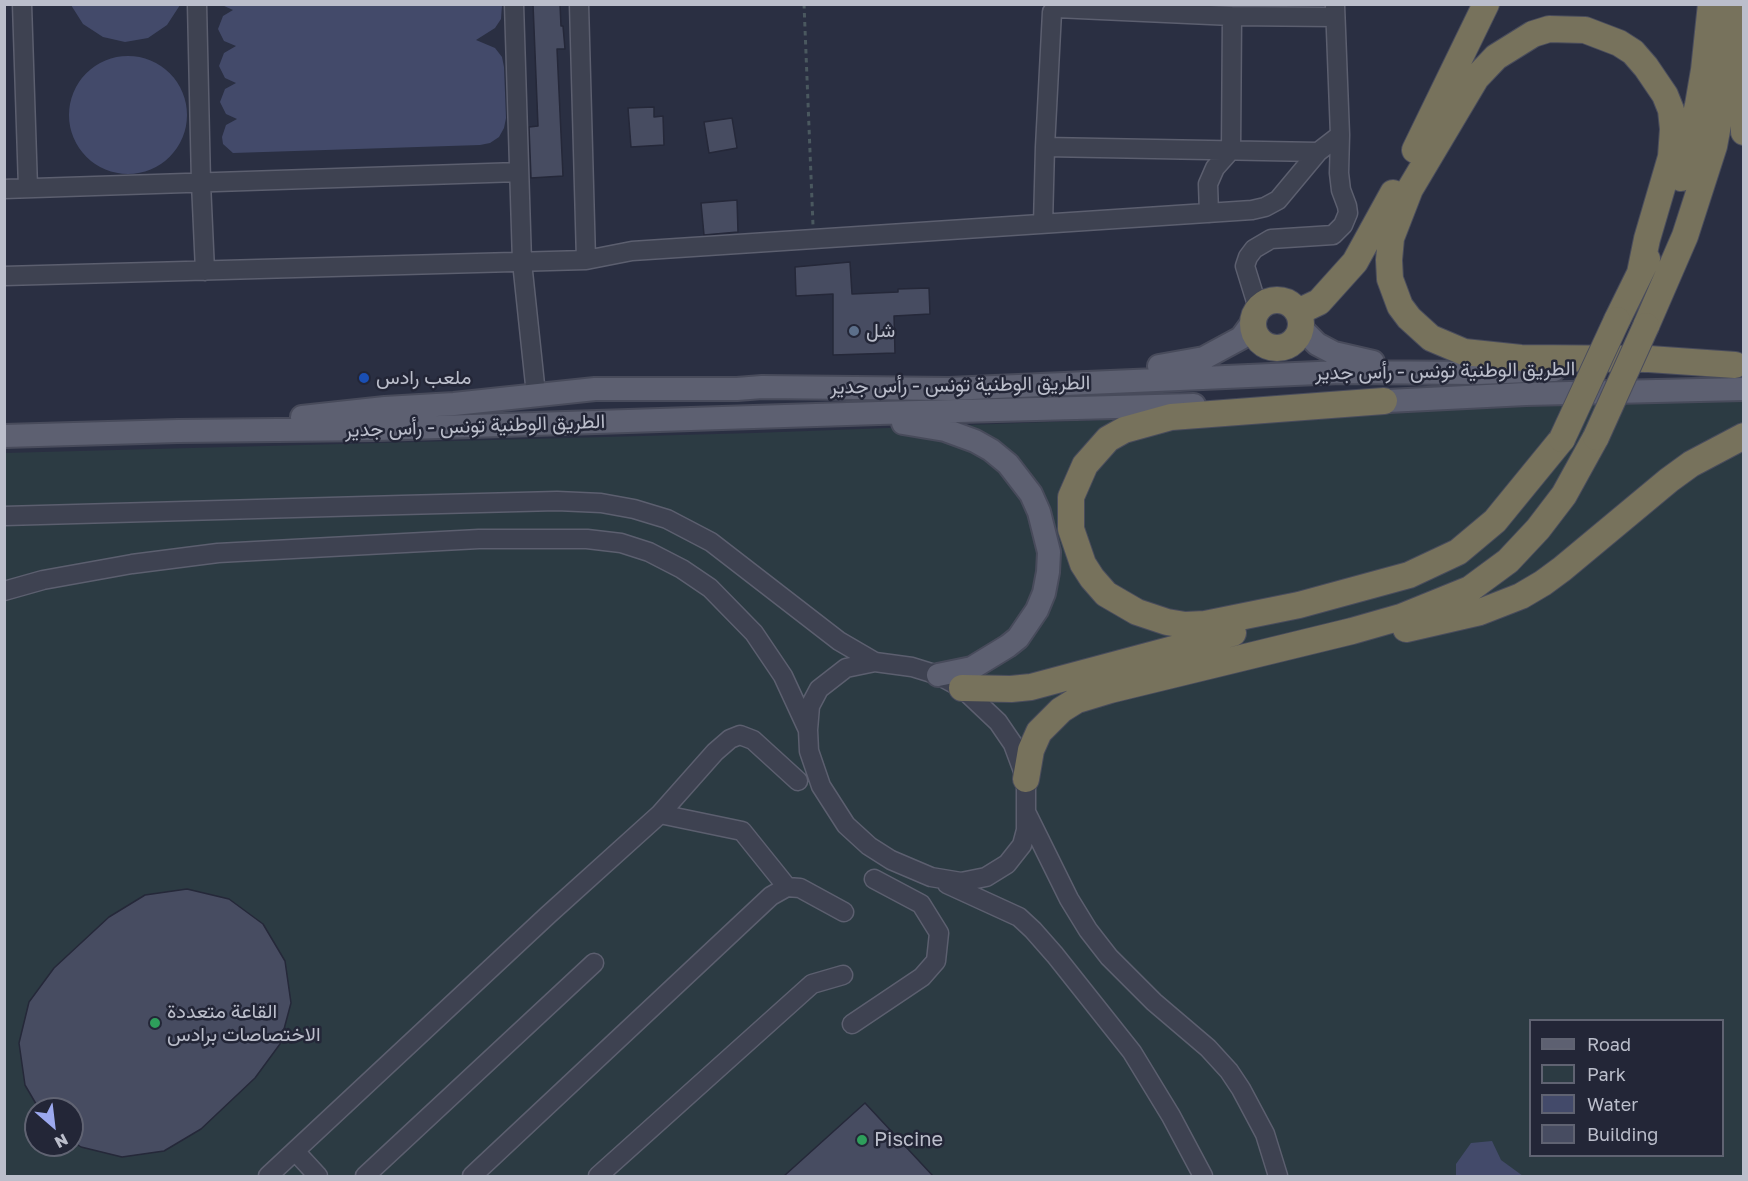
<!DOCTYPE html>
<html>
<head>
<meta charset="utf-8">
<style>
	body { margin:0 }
	#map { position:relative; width:1748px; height:1181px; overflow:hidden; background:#2a2f42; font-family:"Golos Text",sans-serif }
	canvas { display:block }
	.frame { position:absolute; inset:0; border:6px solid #bbbecb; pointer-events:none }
	.legend { position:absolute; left:1529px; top:1019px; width:195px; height:138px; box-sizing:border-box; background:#232637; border:2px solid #606372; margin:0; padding:8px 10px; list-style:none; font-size:18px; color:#bbbecb }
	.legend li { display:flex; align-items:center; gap:12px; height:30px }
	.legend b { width:30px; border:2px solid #606372 }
	.north { position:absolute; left:24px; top:1097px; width:60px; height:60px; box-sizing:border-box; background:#232637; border:2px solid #606372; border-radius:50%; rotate:152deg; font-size:16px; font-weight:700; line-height:24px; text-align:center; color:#bbbecb }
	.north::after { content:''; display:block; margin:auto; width:21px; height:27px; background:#9ca9ef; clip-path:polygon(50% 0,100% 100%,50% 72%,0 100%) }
</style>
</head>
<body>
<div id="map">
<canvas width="1748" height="1181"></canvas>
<div class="frame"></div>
<ul class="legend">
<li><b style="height:8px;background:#5d6071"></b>Road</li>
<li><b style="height:16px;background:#2c3b43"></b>Park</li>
<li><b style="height:16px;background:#434a6a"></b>Water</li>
<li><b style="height:16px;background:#474c61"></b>Building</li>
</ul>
<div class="north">N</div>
</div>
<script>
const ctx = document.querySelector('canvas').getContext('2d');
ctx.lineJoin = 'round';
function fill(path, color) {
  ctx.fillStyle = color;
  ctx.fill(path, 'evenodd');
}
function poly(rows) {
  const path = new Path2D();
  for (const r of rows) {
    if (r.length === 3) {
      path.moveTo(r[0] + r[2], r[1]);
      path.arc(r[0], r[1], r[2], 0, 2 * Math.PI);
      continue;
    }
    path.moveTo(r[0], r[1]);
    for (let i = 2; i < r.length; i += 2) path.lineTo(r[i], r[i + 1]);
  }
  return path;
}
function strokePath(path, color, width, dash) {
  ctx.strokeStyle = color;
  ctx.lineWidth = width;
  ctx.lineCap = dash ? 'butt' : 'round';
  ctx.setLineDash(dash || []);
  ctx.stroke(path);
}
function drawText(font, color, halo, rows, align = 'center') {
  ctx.font = font + ' "Golos Text",Vazirmatn,sans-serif';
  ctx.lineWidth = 5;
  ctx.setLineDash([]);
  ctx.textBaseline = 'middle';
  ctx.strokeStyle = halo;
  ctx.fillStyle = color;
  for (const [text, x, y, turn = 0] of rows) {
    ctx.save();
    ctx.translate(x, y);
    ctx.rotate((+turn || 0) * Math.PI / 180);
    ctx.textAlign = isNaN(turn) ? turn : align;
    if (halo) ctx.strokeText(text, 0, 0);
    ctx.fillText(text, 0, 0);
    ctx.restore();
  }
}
const green = poly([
	[1743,396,1743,1176,5,1176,4,453,754,433],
	[1530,1020,1722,1020,1722,1156,1530,1156],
	[36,1109,72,1109,72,1145,36,1145]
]);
const water = poly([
	[71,5,180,5,167,25,148,38,125,42,103,37,83,24],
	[222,5,502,5,501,19,495,28,476,40,495,48,502,57,504,67,506,118,504,128,499,137,490,143,480,145,233,153,223,144,222,137,226,125,237,119,226,114,220,102,225,89,236,83,225,78,219,66,224,53,236,46,224,41,218,29,223,16,233,10],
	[128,115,59],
	[1492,1141,1501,1160,1523,1176,1456,1176,1456,1164,1471,1143]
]);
const building = poly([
	[533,4,560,4,561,26,563,26,565,49,557,49,563,176,531,178,529,127,538,126,533,4],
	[654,107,654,117,663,116,664,145,631,147,628,108,654,107],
	[732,118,737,148,709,153,704,122,732,118],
	[737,200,738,232,704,235,701,203,737,200],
	[850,262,852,294,898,292,898,289,929,288,930,314,894,316,895,353,833,355,833,294,796,296,795,267,850,262],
	[187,889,229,899,263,924,285,961,291,1003,280,1044,255,1078,201,1129,164,1151,122,1157,81,1147,72,1141,72,1109,39,1109,25,1085,19,1043,29,1002,54,968,109,917,145,895,187,889],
	[865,1103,933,1176,784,1176,865,1103]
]);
const path = poly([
	[804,4,813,225]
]);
const minor = poly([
	[22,4,28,188],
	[197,4,201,183,205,271],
	[514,4,522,262,536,394],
	[579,4,586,260],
	[1318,152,1045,147,1052,12,1056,8,1232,16,1335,17],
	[4,189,519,172],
	[1209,213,1208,184,1215,168,1231,150,1232,16],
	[1043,224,1045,147],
	[4,276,586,260,632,251,1252,210,1265,207,1278,200,1318,152,1340,135],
	[1258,308,1245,266,1248,257,1254,249,1271,239,1333,235,1343,225,1348,213,1347,206,1341,190,1339,173,1340,135,1335,5],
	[4,516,402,505,557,501,601,503,634,509,667,519,711,542,839,641,875,662],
	[4,591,43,580,132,564,218,553,479,539,587,539,621,543,649,552,682,569,710,588,754,633,783,676,808,730],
	[875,662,912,667,938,675,962,688,998,722,1013,744,1026,779,1026,830,1022,845,1007,864,986,877,961,882,931,877,891,860,869,846,846,825,821,786,809,751,808,730,810,706,819,689,846,668,875,662],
	[660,814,742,831,787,887],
	[1027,814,1069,899,1088,930,1109,957,1154,1002,1208,1048,1229,1071,1241,1089,1265,1134,1278,1176],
	[947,884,1019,917,1033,930,1055,955,1132,1052,1171,1116,1203,1176],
	[852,1024,922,977,936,961,939,933,921,904,874,879],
	[295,1151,318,1176],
	[268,1176,548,915,660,814,715,752,730,739,740,735,753,740,798,781],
	[365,1176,594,963],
	[472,1176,771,896,787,887,800,888,844,912],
	[598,1176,812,984,843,975]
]);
const major = poly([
	[1301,328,1317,344,1334,353,1373,362],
	[1159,366,1204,358,1241,338,1252,323],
	[1368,402,1526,394,1744,389],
	[302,417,385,408,454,404,595,389,737,389,762,387,949,389,1341,372,1478,373,1554,370],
	[903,423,945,430,975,441,991,450,1008,464,1031,494,1039,512,1049,552,1048,572,1044,593,1037,610,1018,638,1008,646,972,668,938,675],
	[4,436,178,431,377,429,879,413,1194,405]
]);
const highway = poly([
	[1744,70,1744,132],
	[1415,150,1486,4],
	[1681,178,1698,105,1704,70,1711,4],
	[1640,273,1647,239,1671,157,1673,129,1671,110,1665,95,1646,67,1633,52,1619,43,1585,30,1549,29,1533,34,1496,57,1476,78,1410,189,1391,238,1389,260,1390,279,1400,306,1409,318,1431,338,1464,352,1521,358,1649,359,1735,365],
	[1277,324,24],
	[1298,312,1319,302,1355,262,1393,193],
	[1617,320,1647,259],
	[1646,326,1685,236,1714,146,1731,56,1735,4],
	[1384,401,1171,417,1124,430,1108,439,1085,465,1071,497,1071,529,1083,564,1092,578,1106,594,1137,612,1167,622,1185,625,1205,624,1299,605,1409,575,1458,552,1495,521,1562,439],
	[1406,629,1480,612,1521,596,1543,583,1562,569,1669,480,1691,464,1744,436],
	[962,688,1011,689,1031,687,1233,633],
	[1026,779,1031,750,1039,732,1061,710,1077,700,1110,690,1352,631,1401,617,1470,589,1508,561,1538,529,1564,495,1596,437]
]);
const highwayBridge = poly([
	[1596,437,1646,326],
	[1562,439,1617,320]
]);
const markers = [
	[854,331,6,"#5c6f8a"],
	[364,378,6,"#1a4fb4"],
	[155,1023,6,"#2e9e5b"],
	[862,1140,6,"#2e9e5b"]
];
const poiNames = [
	["شل",866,331],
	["ملعب رادس",376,378],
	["القاعة متعددة",167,1012],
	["الاختصاصات برادس",167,1035],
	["Piscine",874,1140]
];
const streetNames = [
	["الطريق الوطنية تونس - رأس جدير",1445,371,-1],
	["الطريق الوطنية تونس - رأس جدير",960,385,-1],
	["الطريق الوطنية تونس - رأس جدير",475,426,-2]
];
fill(green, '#2c3b43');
fill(water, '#434a6a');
fill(building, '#474c61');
strokePath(building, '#252839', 1.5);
strokePath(minor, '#5c5f6f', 21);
strokePath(major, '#484b5b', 26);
strokePath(highway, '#494c5c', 28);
strokePath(path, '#4a585f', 3, [4.5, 4.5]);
strokePath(minor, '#3e4251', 18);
strokePath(major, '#5d6071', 22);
strokePath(highway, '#77725c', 26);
strokePath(highwayBridge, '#494c5c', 28, []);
strokePath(highwayBridge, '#77725c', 26);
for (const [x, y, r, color] of markers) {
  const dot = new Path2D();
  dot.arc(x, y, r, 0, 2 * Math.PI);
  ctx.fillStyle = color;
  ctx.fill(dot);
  strokePath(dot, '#232637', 2);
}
drawText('20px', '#bbbecb', '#232637', poiNames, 'left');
drawText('20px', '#bbbecb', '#232637', streetNames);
</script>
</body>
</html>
